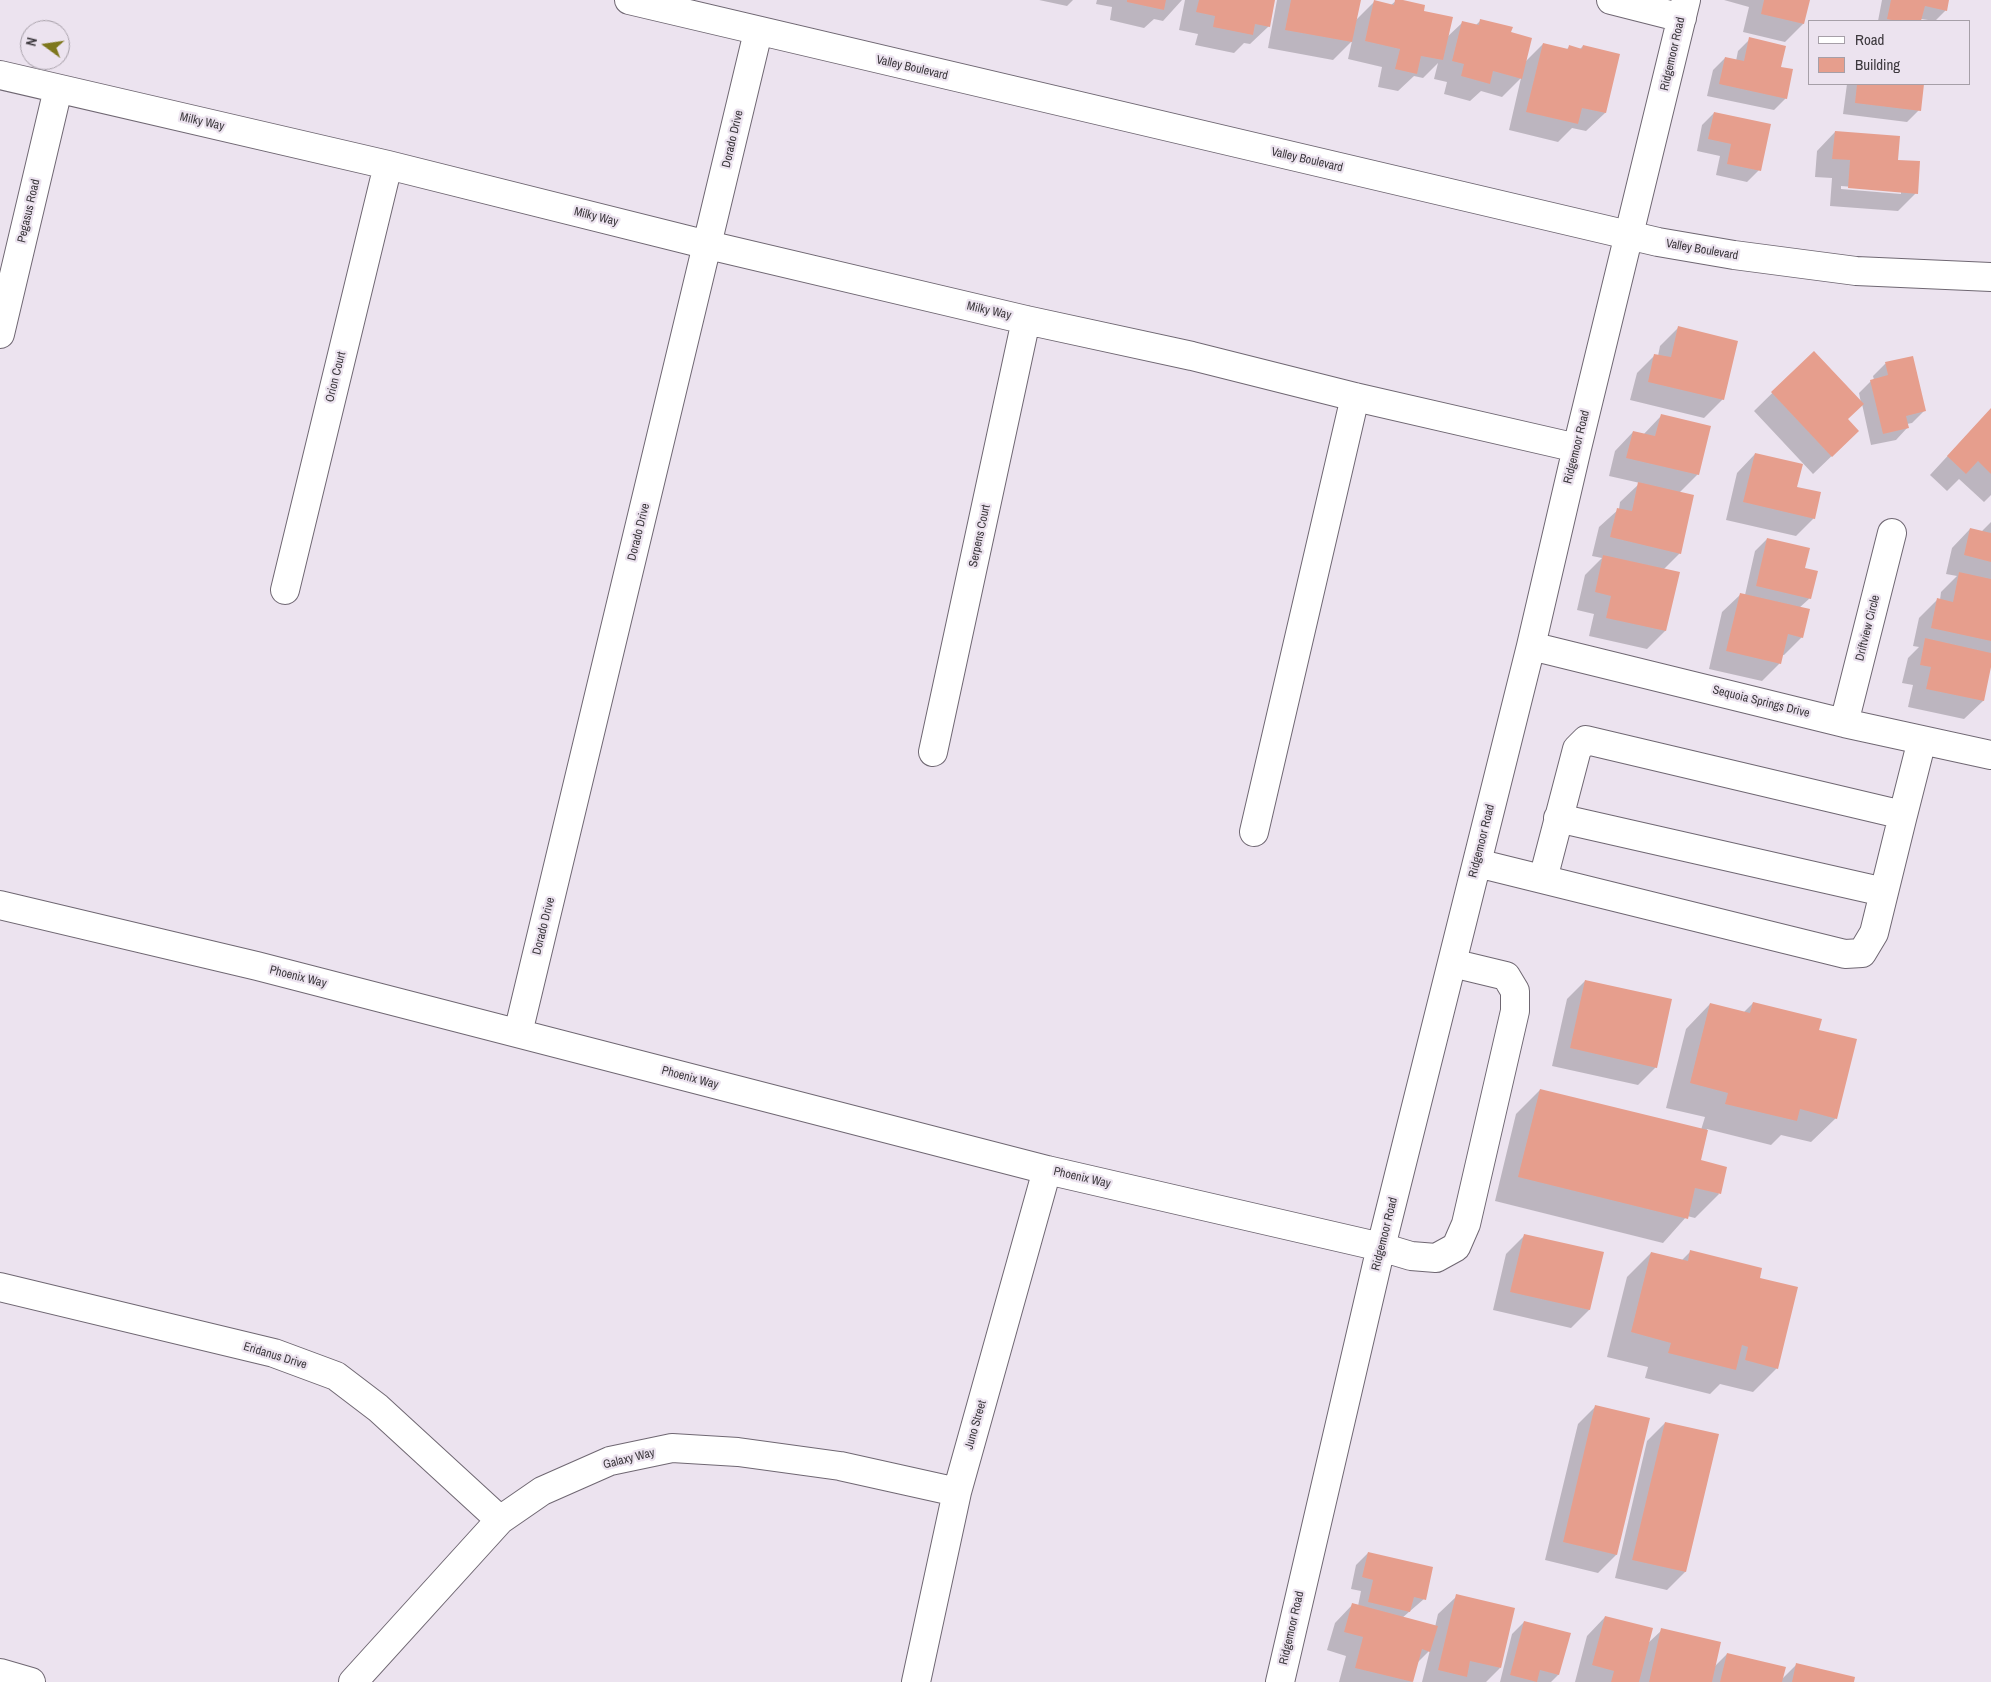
<!DOCTYPE html>
<html>
<head>
<meta charset="utf-8">
<style>
	body { margin:0 }
	#map { position:relative; width:1991px; height:1682px; overflow:hidden; background:#ece3ef; font-family:"Archivo Narrow",sans-serif }
	canvas { display:block }
	.legend { position:absolute; left:1808px; top:20px; width:162px; height:65px; box-sizing:border-box; background:#ece3ef; border:1px solid #a69fa8; margin:0; padding:6px 9px; list-style:none; font-size:15px; color:#3c383d }
	.legend li { display:flex; align-items:center; gap:10px; height:25px }
	.legend b { width:25px; border:1px solid #a69fa8 }
	.north { position:absolute; left:20px; top:20px; width:50px; height:50px; box-sizing:border-box; background:#ece3ef; border:1px solid #a69fa8; border-radius:50%; rotate:284deg; font-size:14px; font-weight:700; line-height:20px; text-align:center; color:#3c383d }
	.north::after { content:''; display:block; margin:auto; width:18px; height:22px; background:#7e771c; clip-path:polygon(50% 0,100% 100%,50% 72%,0 100%) }
</style>
</head>
<body>
<div id="map">
<canvas width="1991" height="1682"></canvas>
<ul class="legend">
<li><b style="height:6px;background:#fff"></b>Road</li>
<li><b style="height:14px;background:#e69e8d"></b>Building</li>
</ul>
<div class="north">N</div>
</div>
<script>
const ctx = document.querySelector('canvas').getContext('2d');
ctx.lineJoin = 'round';
function fill(path, color) {
  ctx.fillStyle = color;
  ctx.fill(path, 'evenodd');
}
function poly(rows) {
  const path = new Path2D();
  for (const r of rows) {
    path.moveTo(r[0], r[1]);
    for (let i = 2; i < r.length; i += 2) path.lineTo(r[i], r[i + 1]);
  }
  return path;
}
function strokePath(path, color, width, dash) {
  ctx.strokeStyle = color;
  ctx.lineWidth = width;
  ctx.lineCap = dash ? 'butt' : 'round';
  ctx.setLineDash(dash || []);
  ctx.stroke(path);
}
function drawText(font, color, halo, rows, align = 'center') {
  ctx.font = font + ' "Archivo Narrow",sans-serif';
  ctx.lineWidth = 4.5;
  ctx.setLineDash([]);
  ctx.textBaseline = 'middle';
  ctx.strokeStyle = halo;
  ctx.fillStyle = color;
  for (const [text, x, y, turn = 0] of rows) {
    ctx.save();
    ctx.translate(x, y);
    ctx.rotate((+turn || 0) * Math.PI / 180);
    ctx.textAlign = isNaN(turn) ? turn : align;
    if (halo) ctx.strokeText(text, 0, 0);
    ctx.fillText(text, 0, 0);
    ctx.restore();
  }
}
const shadow = poly([
	[1039,0,1073,0,1067,6],
	[1097,0,1182,0,1163,21,1154,19,1144,28,1110,20,1112,7,1096,4],
	[1185,0,1274,0,1269,26,1250,44,1244,43,1234,53,1195,45,1198,34,1179,30],
	[1277,0,1359,0,1355,21,1375,1,1391,5,1397,0,1422,12,1446,38,1462,23,1475,26,1481,20,1510,33,1524,63,1543,44,1566,50,1569,47,1580,49,1583,46,1618,55,1605,113,1586,131,1572,128,1558,142,1509,130,1521,78,1502,97,1481,91,1470,101,1444,94,1447,82,1434,79,1438,63,1423,78,1414,76,1398,91,1378,87,1382,67,1348,59,1352,41,1333,60,1268,48],
	[1724,0,1809,0,1803,24,1785,42,1743,32,1749,7],
	[1882,0,1948,0,1946,10,1935,21,1921,19,1920,21,1878,21],
	[1750,39,1780,68,1786,98,1774,110,1707,96,1713,70,1725,58,1736,61,1738,51],
	[1847,84,1923,84,1919,110,1907,122,1843,114],
	[1714,113,1759,170,1747,182,1716,175,1720,156,1697,151,1702,125],
	[1835,132,1897,161,1916,193,1898,211,1830,206,1832,178,1815,177,1817,151],
	[1841,186,1901,191,1901,194,1841,189],
	[1678,328,1723,399,1704,418,1630,400,1637,373,1655,355,1658,356,1660,346],
	[1814,352,1861,403,1859,393,1871,381,1874,380,1873,376,1885,364,1912,357,1924,411,1912,423,1907,424,1908,427,1896,440,1871,445,1862,404,1847,419,1839,449,1813,474,1754,411],
	[1991,409,1991,495,1984,502,1959,479,1947,491,1930,475],
	[1661,416,1698,474,1679,493,1680,553,1663,570,1678,573,1665,631,1647,649,1589,636,1594,614,1577,610,1585,575,1602,558,1592,556,1599,527,1619,509,1620,502,1640,483,1609,476,1615,451,1633,432,1643,435],
	[1755,454,1796,487,1814,518,1796,536,1726,520,1737,473],
	[1991,522,1991,661,1983,701,1964,719,1908,707,1913,685,1902,683,1908,658,1919,647,1913,646,1919,618,1938,599,1940,600,1941,592,1957,576,1946,574,1952,548,1970,529,1981,532],
	[1767,539,1804,569,1810,598,1799,608,1802,637,1784,655,1782,655,1780,663,1762,681,1709,669,1722,612,1741,594,1745,595,1755,551],
	[1585,981,1656,1067,1638,1085,1552,1066,1567,999],
	[1753,1003,1818,1031,1836,1118,1811,1142,1781,1135,1771,1145,1707,1129,1699,1161,1719,1194,1695,1218,1687,1216,1663,1243,1495,1201,1516,1114,1540,1090,1701,1130,1705,1117,1666,1108,1686,1029,1710,1004,1743,1013],
	[1524,1236,1602,1253,1589,1310,1571,1328,1493,1310,1506,1254],
	[1691,1251,1758,1279,1777,1368,1753,1392,1720,1384,1710,1394,1645,1378,1648,1367,1607,1357,1627,1277,1651,1253,1682,1260],
	[1596,1406,1616,1555,1598,1573,1545,1560,1578,1424],
	[1665,1423,1717,1435,1685,1572,1667,1590,1615,1578,1647,1441],
	[1368,1553,1424,1599,1402,1618,1435,1627,1438,1614,1457,1596,1500,1668,1486,1682,1422,1682,1430,1650,1417,1663,1412,1682,1339,1682,1346,1656,1327,1650,1335,1623,1353,1604,1358,1606,1361,1591,1351,1589,1356,1565],
	[1605,1617,1647,1644,1662,1630,1713,1668,1727,1654,1782,1679,1797,1664,1853,1682,1575,1682,1587,1636],
	[1524,1622,1569,1634,1558,1675,1551,1682,1500,1682,1512,1634]
]);
const building = poly([
	[1127,0,1166,0,1164,10,1127,2],
	[1199,0,1275,0,1270,27,1255,24,1253,35,1213,27,1215,16,1196,12],
	[1291,0,1361,0,1352,42,1285,30],
	[1374,0,1394,5,1395,0,1403,0,1425,5,1424,11,1453,17,1443,60,1421,56,1417,74,1395,69,1400,49,1365,41],
	[1764,0,1810,0,1804,24,1761,14],
	[1891,0,1949,0,1947,11,1925,6,1921,21,1896,21,1887,19],
	[1480,19,1513,27,1511,32,1532,38,1522,79,1493,71,1490,84,1461,76,1464,64,1452,61,1462,21,1479,25],
	[1749,37,1786,46,1781,67,1793,69,1787,99,1719,84,1725,57,1744,61],
	[1543,43,1568,49,1569,45,1582,49,1583,45,1620,54,1606,113,1582,108,1578,124,1526,112],
	[1857,84,1924,84,1921,111,1855,103],
	[1714,112,1771,124,1761,171,1727,164,1731,144,1708,139],
	[1835,131,1900,136,1898,160,1920,161,1918,194,1848,188,1850,160,1832,159],
	[1678,326,1738,341,1724,400,1648,382,1654,354,1671,357],
	[1814,351,1864,404,1848,419,1859,431,1832,457,1771,392],
	[1913,356,1926,411,1906,416,1909,428,1883,434,1870,380,1888,375,1885,362],
	[1991,408,1991,474,1978,461,1966,474,1947,456],
	[1661,414,1711,426,1699,475,1626,458,1633,431,1655,436],
	[1755,453,1803,464,1797,487,1821,492,1815,519,1743,502],
	[1638,482,1694,495,1681,554,1610,537,1617,508,1632,511],
	[1970,528,1991,533,1991,562,1964,555],
	[1767,538,1810,548,1805,568,1818,571,1811,599,1756,586],
	[1603,555,1680,572,1666,631,1606,618,1611,596,1595,592],
	[1959,572,1991,579,1991,641,1931,628,1937,598,1953,602],
	[1740,593,1810,609,1803,638,1788,634,1781,664,1726,651],
	[1925,638,1991,653,1991,667,1984,701,1926,689,1931,667,1920,665],
	[1585,980,1672,999,1657,1068,1570,1048],
	[1753,1002,1822,1019,1819,1030,1857,1039,1837,1119,1800,1109,1797,1121,1725,1104,1728,1093,1690,1083,1710,1003,1750,1013],
	[1540,1089,1708,1130,1701,1160,1727,1167,1721,1194,1695,1188,1688,1219,1518,1177],
	[1524,1234,1604,1252,1590,1310,1510,1292],
	[1690,1250,1762,1268,1760,1278,1798,1287,1778,1369,1745,1360,1748,1347,1742,1345,1736,1370,1668,1353,1671,1343,1631,1332,1651,1252,1688,1261],
	[1595,1405,1650,1418,1617,1555,1563,1542],
	[1665,1422,1719,1434,1686,1572,1632,1560],
	[1368,1552,1433,1567,1426,1600,1414,1597,1410,1612,1368,1602,1373,1580,1362,1577],
	[1456,1594,1515,1608,1501,1668,1470,1661,1467,1677,1438,1670],
	[1352,1603,1438,1626,1430,1652,1422,1649,1413,1682,1355,1668,1363,1637,1344,1632],
	[1605,1616,1653,1628,1639,1682,1611,1682,1614,1671,1592,1665],
	[1524,1621,1571,1633,1559,1675,1540,1670,1537,1682,1510,1675],
	[1661,1628,1721,1642,1712,1682,1649,1682],
	[1727,1653,1786,1667,1782,1682,1720,1682],
	[1796,1663,1855,1677,1854,1682,1792,1682]
]);
const minor = poly([
	[629,0,1658,242,1734,255,1856,271,1991,277],
	[1611,0,1682,18],
	[0,75,388,165,708,245,1026,320,1192,356,1355,397,1577,448],
	[0,334,58,89],
	[285,590,388,165],
	[1531,646,1844,723,1991,755],
	[1844,723,1892,533],
	[933,752,1026,320],
	[1903,815,1922,740],
	[1558,818,1884,892],
	[1254,832,1355,397],
	[1477,863,1845,954,1862,953,1874,933,1903,815,1586,740,1577,749,1543,879],
	[0,905,257,966,1047,1170,1381,1247,1411,1256,1436,1258,1456,1247,1466,1224,1515,1011,1515,991,1506,976,1452,963],
	[518,1033,758,32],
	[0,1287,274,1353,336,1376,378,1408,500,1520],
	[0,1673,31,1682],
	[353,1682,500,1520,542,1491,610,1461,672,1448,738,1452,840,1466,957,1492],
	[916,1682,957,1492,1047,1170],
	[1280,1682,1381,1247,1531,646,1577,448,1686,0]
]);
const streetNames = [
	["Ridgemoor Road",1673,54,-77],
	["Valley Boulevard",912,68,13],
	["Milky Way",202,122,13],
	["Dorado Drive",733,139,-77],
	["Valley Boulevard",1307,160,13],
	["Pegasus Road",29,211,-77],
	["Milky Way",596,217,14],
	["Valley Boulevard",1702,250,10],
	["Milky Way",989,311,13],
	["Orion Court",336,377,-76],
	["Ridgemoor Road",1577,447,-76],
	["Dorado Drive",639,532,-76],
	["Serpens Court",980,536,-78],
	["Driftview Circle",1868,628,-76],
	["Sequoia Springs Drive",1761,702,14],
	["Ridgemoor Road",1482,841,-76],
	["Dorado Drive",544,926,-76],
	["Phoenix Way",298,977,14],
	["Phoenix Way",690,1078,15],
	["Phoenix Way",1082,1178,13],
	["Ridgemoor Road",1385,1234,-76],
	["Eridanus Drive",275,1356,17],
	["Juno Street",976,1425,-74],
	["Galaxy Way",629,1459,-14],
	["Ridgemoor Road",1292,1628,-77]
];
fill(shadow, '#0003');
fill(building, '#e69e8d');
strokePath(minor, '#6f6772', 30);
strokePath(minor, '#fff', 28);
drawText('12px', '#3c383d', '#ece3ef', streetNames);
</script>
</body>
</html>
